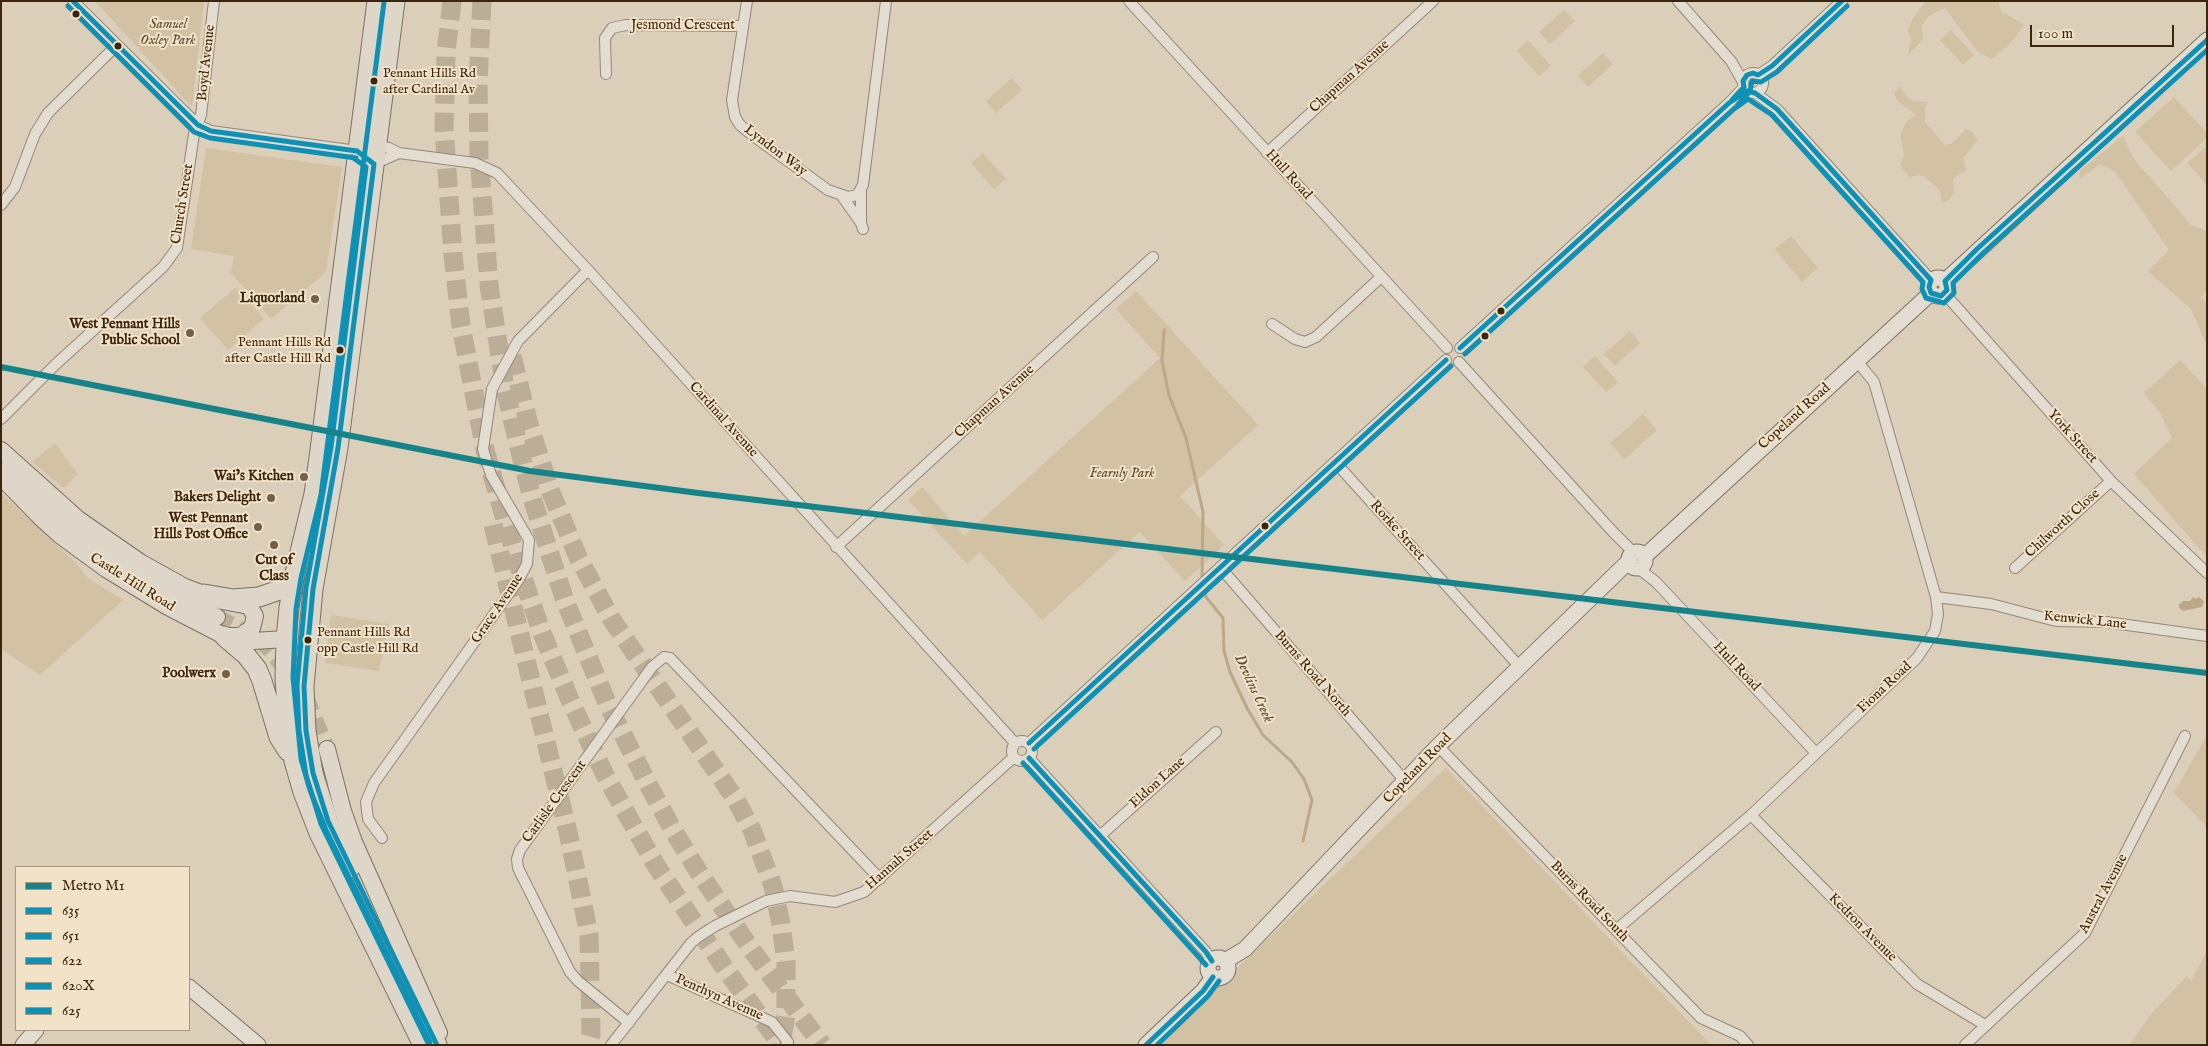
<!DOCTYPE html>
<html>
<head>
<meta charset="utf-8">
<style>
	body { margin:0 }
	#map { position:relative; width:2208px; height:1046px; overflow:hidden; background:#dbcfb9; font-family:"IM FELL English",serif }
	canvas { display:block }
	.frame { position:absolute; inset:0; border:2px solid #3b250c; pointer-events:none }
	.legend { position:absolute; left:15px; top:866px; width:175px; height:165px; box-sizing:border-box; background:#f1e2c8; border:1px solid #a8967d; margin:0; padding:6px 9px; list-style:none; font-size:15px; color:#3b250c }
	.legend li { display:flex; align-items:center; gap:10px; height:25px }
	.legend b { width:25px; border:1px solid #a8967d }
	.scale { position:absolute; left:2030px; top:25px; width:144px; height:22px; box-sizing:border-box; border:2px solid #3b250c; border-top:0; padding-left:6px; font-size:15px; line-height:18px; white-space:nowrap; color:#3b250c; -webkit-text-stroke:4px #f1e2c8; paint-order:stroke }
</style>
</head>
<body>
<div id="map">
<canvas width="2208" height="1046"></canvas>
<div class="frame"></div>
<ul class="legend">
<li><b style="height:6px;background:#168388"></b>Metro M1</li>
<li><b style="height:6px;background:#0f91b6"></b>635</li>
<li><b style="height:6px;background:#0f91b6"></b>651</li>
<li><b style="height:6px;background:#0f91b6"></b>622</li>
<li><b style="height:6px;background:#0f91b6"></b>620X</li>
<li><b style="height:6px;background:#0f91b6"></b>625</li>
</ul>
<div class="scale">100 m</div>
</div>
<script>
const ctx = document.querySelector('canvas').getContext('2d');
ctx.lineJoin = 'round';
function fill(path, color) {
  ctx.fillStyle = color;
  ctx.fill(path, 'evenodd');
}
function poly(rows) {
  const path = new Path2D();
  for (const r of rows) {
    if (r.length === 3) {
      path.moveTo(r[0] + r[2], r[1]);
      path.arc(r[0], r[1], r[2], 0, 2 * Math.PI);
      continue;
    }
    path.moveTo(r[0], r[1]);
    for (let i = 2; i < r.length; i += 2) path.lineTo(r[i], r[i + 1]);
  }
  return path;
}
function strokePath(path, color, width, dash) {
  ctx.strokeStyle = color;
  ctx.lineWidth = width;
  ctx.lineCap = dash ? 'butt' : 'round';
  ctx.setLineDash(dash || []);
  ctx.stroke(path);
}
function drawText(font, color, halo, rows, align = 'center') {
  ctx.font = font + ' "IM FELL English",serif';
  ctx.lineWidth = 4;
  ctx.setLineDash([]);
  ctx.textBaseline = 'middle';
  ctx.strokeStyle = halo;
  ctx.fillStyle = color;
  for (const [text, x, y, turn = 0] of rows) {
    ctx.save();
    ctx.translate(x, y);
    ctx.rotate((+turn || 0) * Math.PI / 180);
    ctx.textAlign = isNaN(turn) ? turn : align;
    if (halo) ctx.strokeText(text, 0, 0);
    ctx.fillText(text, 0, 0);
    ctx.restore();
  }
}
const green = poly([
	[95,1,204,1,192,107],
	[1926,1,1998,1,2001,11,2024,25,2011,43,1992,59,1978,52,1945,8,1929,16,1922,25,1923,39,1908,55,1911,39,1907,30,1915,15],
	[1564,10,1575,21,1550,44,1539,32],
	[1951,30,1974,55,1963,65,1940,40],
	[1528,40,1551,66,1539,76,1517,51],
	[1603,53,1613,64,1588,87,1578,76],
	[1012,78,1022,90,996,113,986,101],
	[1900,86,1907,97,1913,101,1928,102,1925,108,1925,122,1945,145,1951,144,1966,129,1973,133,1978,140,1963,158,1966,170,1953,179,1954,191,1949,200,1942,203,1939,189,1923,176,1918,175,1910,177,1900,165,1904,155,1900,135,1907,121,1916,115,1897,100,1894,93],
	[2174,97,2207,133,2207,138,2171,171,2135,132],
	[2123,136,2134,159,2191,225,2207,231,2207,290,2201,297,2207,304,2207,346,2191,309,2148,271,2169,250,2116,173,2108,167,2099,165,2080,179,2079,174,2081,170],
	[2207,146,2207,185,2187,163],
	[206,148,342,167,326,272,271,319,231,273,234,256,191,249],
	[983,153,1006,179,994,189,971,163],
	[1791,236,1818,268,1802,282,1775,249],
	[236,287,264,319,228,350,200,318],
	[1136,291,1258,425,1180,496,1224,545,1185,581,1140,532,1042,620,980,552,967,564,908,500,922,487,964,536,1160,358,1116,309],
	[1630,331,1640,343,1615,366,1604,354],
	[1595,356,1618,382,1606,392,1583,367],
	[2180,360,2207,389,2207,557,2134,474,2172,438,2160,413,2144,393],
	[1643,414,1657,430,1625,459,1610,443],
	[55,443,78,474,64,488,32,462],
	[1,493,74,561,89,579,123,600,40,675,1,649],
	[331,615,389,624,379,671,325,663],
	[2207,735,2207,827,2174,793],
	[1446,768,1711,1045,1157,1045],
	[2207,951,2207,1045,2129,1045,2152,1013,2187,976,2191,981]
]);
const water = poly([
	[2193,597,2196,599,2199,597,2204,601,2202,607,2183,611,2179,608,2179,605,2183,601,2190,601]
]);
const stream = poly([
	[1164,330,1162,361,1169,395,1186,438,1203,512,1202,581],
	[1204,587,1206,597,1223,618,1224,651,1230,672,1247,708,1263,735,1292,762,1304,779,1312,800,1303,841]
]);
const primaryTunnel = poly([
	[217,617,255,637,268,648,290,675],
	[306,697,327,749]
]);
const highwayTunnel = poly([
	[452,1,446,53,444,128,453,255,461,326,485,450,517,561,542,633,570,700,604,773,629,818,657,867,726,970,781,1045],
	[482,1,478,83,479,156,489,285,505,388,518,444,532,498,564,598,607,703,650,788,673,830,698,871,751,949,822,1045],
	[512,356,528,421,550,490,578,557,612,620,736,800,752,830,773,886,781,924,786,962,786,1014,781,1045],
	[493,525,568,832,589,935,591,1034,588,1045]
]);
const street = poly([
	[73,1,198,125,211,131,357,151],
	[747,1,732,100,735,117,740,125,756,138,828,190,848,197,857,195,863,185,886,1],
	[1129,1,1447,348],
	[1678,1,1731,61,1743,82],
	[1753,83,10],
	[606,74,605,38,612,28,626,25,743,26],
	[1758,75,1772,66,1842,1],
	[1755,93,1777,109,1931,280],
	[376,146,389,148,399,153,475,163,497,173,588,270,1015,743],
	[1267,153,1433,1],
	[374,164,399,153],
	[861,191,861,223,863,229],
	[842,196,861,223],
	[1,205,15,187,35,134,48,113,117,45],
	[1945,294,2111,481,2207,573],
	[1272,324,1295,339,1305,342,1316,337,1381,277],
	[1460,348,1729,103,1744,87],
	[1459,362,1613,532,1633,552],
	[1,419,56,364,163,267,177,248,194,134,201,115,214,1],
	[1336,463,1519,666],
	[836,547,1153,257],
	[1220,567,1405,781],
	[1638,568,1656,582,1816,753],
	[2015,568,2111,481],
	[1936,597,1991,604,2056,621,2106,622,2207,636],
	[1022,751,10],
	[1029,743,1446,360],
	[1438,746,1701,1018,1740,1036,1748,1045],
	[1029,758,1206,952,1212,961],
	[1751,815,1917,984,1985,1025],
	[1101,835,1216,732],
	[382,838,368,819,366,802,374,783,519,579,527,564,529,540,491,475,483,449,492,389,518,341,588,270],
	[1616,930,1751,815,1917,658,1935,631,1938,614,1936,597,1874,382,1857,361],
	[667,975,772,1022,788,1042,786,1045],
	[629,1023,578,981,570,972,518,868,517,859,520,850,652,667,664,657,670,658,880,879],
	[611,1045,691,943,698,937,715,926,766,901,790,896,835,902,864,892,1014,757],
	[1965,1045,2085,933,2185,736]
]);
const secondary = poly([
	[1938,287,9],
	[1945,281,2207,40],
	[1637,560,8],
	[1645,556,1931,293],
	[1218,968,10],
	[1225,961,1245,949,1438,746,1629,561],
	[189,987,258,1045],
	[23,1045,36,1030],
	[1146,1045,1203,991,1213,977]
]);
const primary = poly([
	[1,450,78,519,140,562,185,587,222,601,249,606,255,616,252,628,240,636,224,636],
	[8,468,57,517,97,547,129,568,217,617],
	[1,477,41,518,61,536,106,569,168,607,224,636,253,641,286,639],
	[327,749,343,811,354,842,439,1033]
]);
const highway = poly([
	[377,1,320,450,314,494,294,577,289,608,286,639,285,678,287,709,294,761,303,792,319,833,423,1045],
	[204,594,233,599,259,597,282,589,294,577],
	[224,636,246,655,257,669,262,681,279,737,288,751],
	[350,868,328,821,313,773,306,731,304,686,313,589,338,448,395,1],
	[424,1019,437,1045]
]);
const bus1 = poly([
	[1732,100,1744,87,1743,81,1747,75,1753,73,1758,75,1772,66,1842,1],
	[1460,348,1729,103,1747,91,1755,93,1777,109,1931,280,1929,287,1931,293,1941,296,1947,290,1945,281,1977,249,2207,40],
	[1029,743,1446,360],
	[1029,758,1206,952,1212,961],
	[1146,1045,1203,991,1213,977]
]);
const bus2 = poly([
	[1738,105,1750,91,1752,81,1761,82,1777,72,1847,6],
	[1465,354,1734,109,1748,99,1772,115,1923,282,1922,289,1926,298,1944,303,1954,293,1953,283,1982,254,2207,50],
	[1034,749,1451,366],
	[1023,763,1206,965],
	[1157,1045,1208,996,1219,981]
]);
const bus3 = poly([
	[73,1,198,125,211,131,357,151],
	[357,151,374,164,338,448,313,589,304,686,306,731,313,773,328,821,437,1045]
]);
const bus4 = poly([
	[68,6,194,132,210,138,356,158],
	[352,157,366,167,331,447,306,588,297,685,299,731,306,775,321,824,429,1045]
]);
const bus5 = poly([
	[384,2,321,495,301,578,296,609,293,678,301,759,310,790,326,830,430,1042]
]);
const metro1 = poly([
	[1,367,530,471,698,493,2207,673]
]);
const markers = [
	[76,14,4.5,"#3b250c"],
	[118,46,4.5,"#3b250c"],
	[374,81,4.5,"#3b250c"],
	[315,299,5,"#736049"],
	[1501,311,4.5,"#3b250c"],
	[190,333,5,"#736049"],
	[1485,336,4.5,"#3b250c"],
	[340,350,4.5,"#3b250c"],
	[304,477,5,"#736049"],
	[271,498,5,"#736049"],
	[1265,526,4.5,"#3b250c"],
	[258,527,5,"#736049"],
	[274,545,5,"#736049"],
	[308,640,4.5,"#3b250c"],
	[226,674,5,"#736049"]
];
const busNames = [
	["Pennant Hills Rd",383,74],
	["after Cardinal Av",383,90],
	["Pennant Hills Rd",331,343,"right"],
	["after Castle Hill Rd",331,359,"right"],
	["Pennant Hills Rd",317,633],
	["opp Castle Hill Rd",317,649]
];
const parkNames = [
	["Samuel",168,25],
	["Oxley Park",168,41],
	["Fearnly Park",1122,474]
];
const streetNames = [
	["Jesmond Crescent",683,26],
	["Boyd Avenue",207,63,-84],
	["Chapman Avenue",1350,77,-42],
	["Lyndon Way",775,151,37],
	["Hull Road",1288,175,48],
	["Church Street",183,204,-81],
	["Chapman Avenue",995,402,-42],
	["Copeland Road",1795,417,-42],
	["Cardinal Avenue",723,420,48],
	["York Street",2072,437,48],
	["Chilworth Close",2063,524,-42],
	["Rorke Street",1397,531,48],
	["Castle Hill Road",132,583,32],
	["Grace Avenue",498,609,-56],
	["Kenwick Lane",2085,621,6],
	["Hull Road",1736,667,47],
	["Burns Road North",1312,674,49],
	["Fiona Road",1885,688,-43],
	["Copeland Road",1418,769,-46],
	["Eldon Lane",1158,783,-42],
	["Carlisle Crescent",555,802,-54],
	["Hannah Street",900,860,-41],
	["Austral Avenue",2104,894,-62],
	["Burns Road South",1589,902,46],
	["Kedron Avenue",1862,928,45],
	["Penrhyn Avenue",719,998,24]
];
const poiNames = [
	["Liquorland",305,299],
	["West Pennant Hills",180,325],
	["Public School",180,341],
	["Wai’s Kitchen",294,477],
	["Bakers Delight",261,498],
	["West Pennant",248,519],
	["Hills Post Office",248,535],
	["Cut of",274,561,"center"],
	["Class",274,577,"center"],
	["Poolwerx",216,674]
];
const waterNames = [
	["Devlins Creek",1253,689,65]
];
fill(green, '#d2c1a2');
fill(water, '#bca889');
strokePath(stream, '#bca889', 3);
strokePath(primaryTunnel, '#bbad96', 16, [16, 8]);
strokePath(highwayTunnel, '#bbad96', 19, [19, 9]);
strokePath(street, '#928879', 12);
strokePath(secondary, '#7b7162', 17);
strokePath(primary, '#7b7162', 18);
strokePath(highway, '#7b7162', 21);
strokePath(street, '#e3dcd1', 10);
strokePath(secondary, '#e3dcd1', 15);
strokePath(primary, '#ded6c9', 16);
strokePath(highway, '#ded6c9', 19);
strokePath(bus1, '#0f91b6', 5);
strokePath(bus2, '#0f91b6', 5);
strokePath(bus3, '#0f91b6', 5);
strokePath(bus4, '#0f91b6', 5);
strokePath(bus5, '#0f91b6', 5);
strokePath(metro1, '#168388', 6);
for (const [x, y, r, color] of markers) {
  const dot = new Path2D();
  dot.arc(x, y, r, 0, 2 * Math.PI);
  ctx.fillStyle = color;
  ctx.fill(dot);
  strokePath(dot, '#f1e2c8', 2);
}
drawText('13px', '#3b250c', '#f1e2c8', busNames, 'left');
drawText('italic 14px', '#5f492d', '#f1e2c8', parkNames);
drawText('14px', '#3b250c', '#f1e2c8', streetNames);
drawText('bold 14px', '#3b250c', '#f1e2c8', poiNames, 'right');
drawText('italic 15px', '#5e482c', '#f1e2c8', waterNames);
</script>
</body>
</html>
